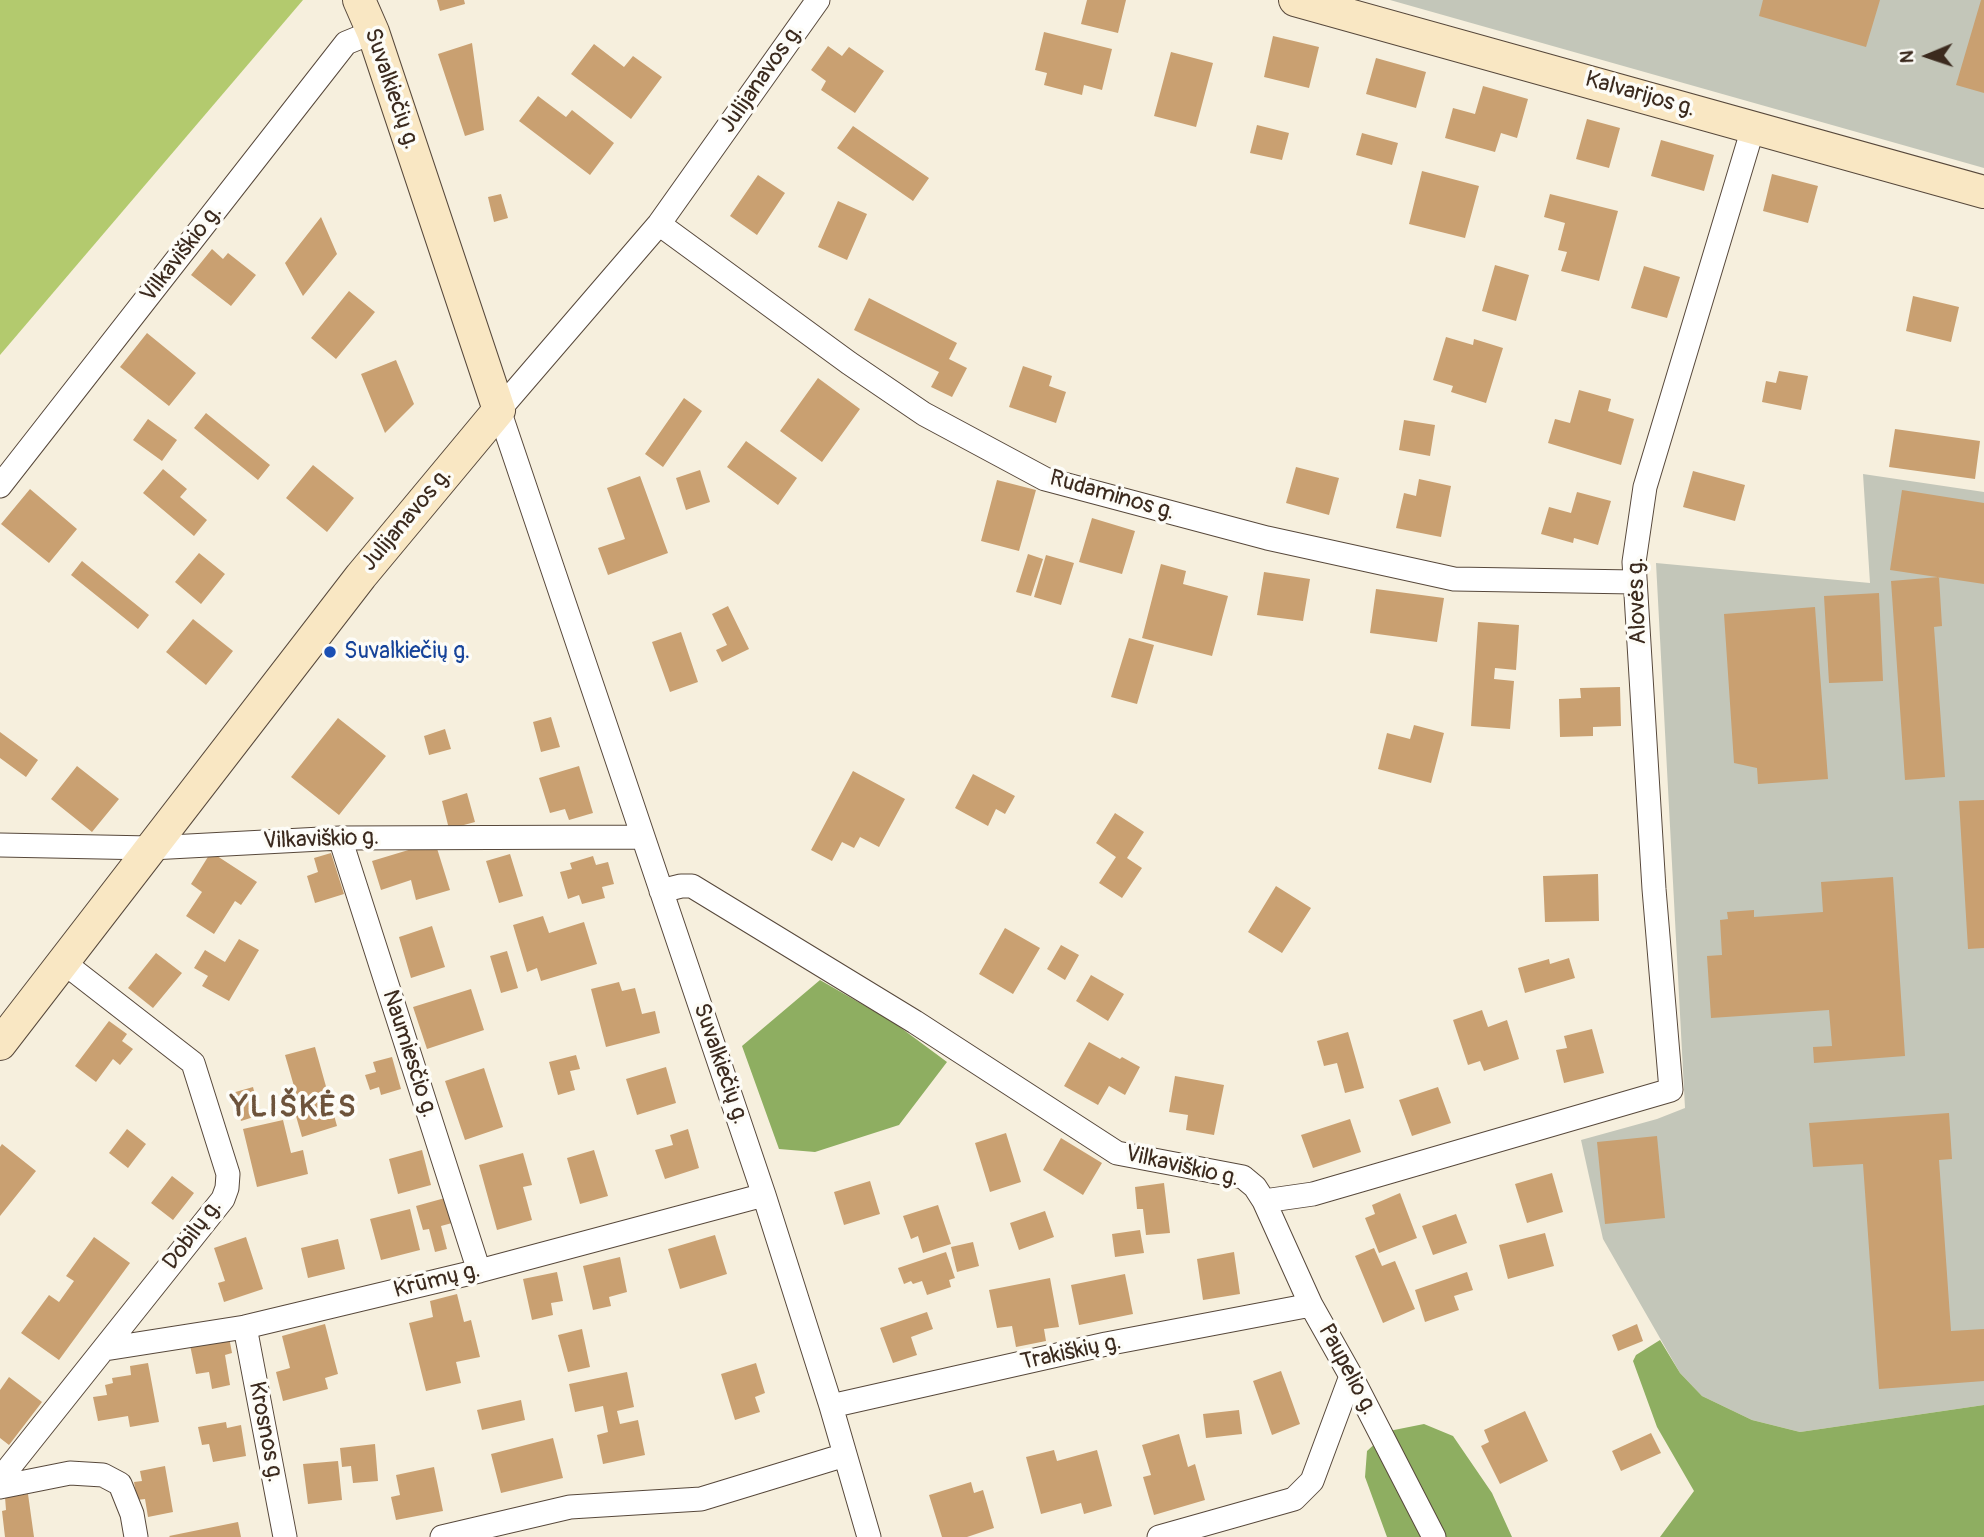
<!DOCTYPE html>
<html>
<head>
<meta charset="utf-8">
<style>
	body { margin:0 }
	#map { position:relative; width:1984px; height:1537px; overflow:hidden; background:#f6efdd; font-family:Pangolin,sans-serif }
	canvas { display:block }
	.north { position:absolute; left:1893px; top:21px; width:70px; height:70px; -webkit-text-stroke:5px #fdfcf7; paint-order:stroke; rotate:268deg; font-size:19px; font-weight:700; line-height:28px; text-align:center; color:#3b2a1e }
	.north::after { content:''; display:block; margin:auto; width:24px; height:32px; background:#3b2a1e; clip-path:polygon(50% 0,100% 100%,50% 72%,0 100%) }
</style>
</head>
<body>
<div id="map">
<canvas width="1984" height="1537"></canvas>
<div class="north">N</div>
</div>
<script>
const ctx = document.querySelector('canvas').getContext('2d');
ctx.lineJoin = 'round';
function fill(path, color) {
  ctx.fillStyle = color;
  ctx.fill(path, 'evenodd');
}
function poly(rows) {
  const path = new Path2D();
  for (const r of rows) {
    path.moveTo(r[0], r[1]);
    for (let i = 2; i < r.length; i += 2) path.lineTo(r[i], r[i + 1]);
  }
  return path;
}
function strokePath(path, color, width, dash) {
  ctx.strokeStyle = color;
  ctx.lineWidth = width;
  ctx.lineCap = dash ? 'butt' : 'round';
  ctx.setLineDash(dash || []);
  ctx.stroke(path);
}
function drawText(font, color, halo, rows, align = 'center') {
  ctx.font = font + ' Pangolin,sans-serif';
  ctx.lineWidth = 7;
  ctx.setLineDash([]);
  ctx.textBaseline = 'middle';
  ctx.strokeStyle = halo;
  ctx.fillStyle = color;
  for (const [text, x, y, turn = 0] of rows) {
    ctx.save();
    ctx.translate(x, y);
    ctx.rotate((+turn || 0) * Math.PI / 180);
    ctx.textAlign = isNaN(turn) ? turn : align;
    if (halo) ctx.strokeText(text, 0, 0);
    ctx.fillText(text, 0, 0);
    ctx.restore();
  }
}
const industrial = poly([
	[1390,0,1984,0,1984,168],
	[1863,474,1984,492,1984,1405,1800,1432,1752,1420,1702,1396,1680,1373,1603,1239,1581,1140,1657,1119,1685,1108,1656,563,1870,583]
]);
const green = poly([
	[0,0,303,0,0,355]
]);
const forest = poly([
	[820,980,893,1022,947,1062,899,1125,815,1152,779,1149,742,1046],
	[1660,1340,1680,1373,1702,1396,1752,1420,1800,1432,1984,1405,1984,1537,1660,1537,1694,1491,1657,1427,1633,1361,1636,1355],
	[1424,1424,1453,1436,1492,1493,1512,1537,1387,1537,1365,1477,1367,1451,1389,1431]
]);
const building = poly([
	[437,0,464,0,465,4,440,11],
	[1087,0,1126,0,1118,33,1081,24],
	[1763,0,1880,0,1866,47,1759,16],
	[1981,0,1984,0,1984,93,1956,85],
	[1044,32,1112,49,1102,90,1084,85,1082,95,1044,85,1047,73,1035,70],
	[1273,36,1319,47,1309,88,1264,77],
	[472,43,484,130,465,136,438,54],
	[594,44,624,67,633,56,662,77,631,119,571,74],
	[828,46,842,56,849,47,884,71,855,113,821,90,826,81,811,70],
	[1171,52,1213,63,1196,127,1154,116],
	[1376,58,1426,72,1416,108,1366,94],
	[1483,86,1528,99,1517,138,1501,133,1495,152,1445,138,1453,108,1475,114],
	[538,96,566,117,572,110,614,143,590,175,519,121],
	[1587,119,1620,128,1609,168,1576,159],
	[1257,125,1289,133,1282,160,1250,153],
	[853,126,929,178,913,201,837,148],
	[1362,133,1398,143,1392,165,1356,155],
	[1661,140,1714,155,1704,191,1651,176],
	[1422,171,1479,186,1465,238,1409,224],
	[1772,174,1818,186,1808,223,1763,211],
	[758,175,785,193,757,235,730,216],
	[501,194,508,218,494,222,488,197],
	[1550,194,1618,211,1599,281,1561,271,1567,252,1558,250,1565,223,1544,217],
	[838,201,867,214,847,260,818,247],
	[321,217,337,254,303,296,285,263],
	[212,249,223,259,228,253,256,275,231,306,191,275],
	[1495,265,1529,275,1516,321,1482,311],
	[1644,266,1680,277,1667,318,1631,308],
	[349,291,375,312,336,359,311,338],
	[1913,296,1959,307,1951,342,1906,331],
	[869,298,957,343,949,359,967,368,952,397,931,387,939,372,854,330],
	[147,333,196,373,169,406,120,367],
	[1446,337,1473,345,1474,339,1503,348,1486,403,1451,392,1453,386,1433,380],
	[396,360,414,404,385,433,361,374],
	[1023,366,1052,376,1049,386,1066,392,1056,423,1009,407],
	[1779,371,1808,376,1801,410,1762,402,1766,381,1776,383],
	[818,378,860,409,822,462,780,431],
	[1579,390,1611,399,1608,411,1634,419,1621,465,1548,443,1555,419,1570,423],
	[684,398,702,411,663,467,645,454],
	[206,413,270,465,258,480,194,428],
	[148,419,177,440,162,461,133,440],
	[1404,420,1435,425,1430,456,1399,450],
	[1895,429,1980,441,1975,479,1889,467],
	[746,441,797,478,778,505,727,467],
	[313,465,354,498,327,532,286,498],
	[1296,467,1339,478,1329,515,1286,503],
	[163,469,187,489,180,497,207,520,194,536,143,493],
	[700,470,710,502,686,510,676,478],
	[1693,471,1745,485,1735,521,1683,507],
	[640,476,668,553,608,575,598,548,625,539,607,488],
	[1419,479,1451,486,1441,537,1396,528,1404,493,1416,496],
	[997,480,1036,490,1019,551,981,541],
	[30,489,77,529,49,563,1,524],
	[1902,490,1984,503,1984,584,1890,570],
	[1577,492,1611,501,1598,545,1574,538,1573,543,1541,534,1549,507,1571,513],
	[1092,518,1135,531,1122,574,1079,562],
	[199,553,225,574,201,604,175,582],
	[1028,554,1043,559,1031,596,1016,592],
	[1046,555,1074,563,1061,605,1034,597],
	[82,561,149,615,138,629,71,575],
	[1161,564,1186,571,1183,584,1228,596,1212,656,1142,638],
	[1264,572,1310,579,1303,621,1257,615],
	[1939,577,1942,626,1934,627,1945,777,1905,780,1891,581],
	[1376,589,1444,598,1437,642,1370,633],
	[1879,593,1883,681,1829,683,1824,596],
	[728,606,749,649,722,662,716,650,727,645,712,614],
	[1815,607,1828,779,1758,784,1757,768,1734,763,1724,614],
	[193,619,233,651,206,685,166,652],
	[1478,622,1519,625,1516,670,1495,668,1494,679,1514,681,1510,729,1471,726],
	[681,632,698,682,670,692,652,642],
	[1129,638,1154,645,1137,704,1111,697],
	[1620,687,1621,726,1593,727,1593,736,1560,737,1559,699,1581,698,1580,688],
	[551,717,560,747,541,752,533,722],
	[338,718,386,756,339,815,291,777],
	[1414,725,1444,733,1431,783,1378,769,1387,733,1410,739],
	[445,729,451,749,429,755,424,736],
	[0,732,38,760,26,777,0,758],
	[77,766,119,799,92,832,51,799],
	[579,766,593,813,569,820,565,809,550,813,539,778],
	[853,771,905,799,879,847,860,837,854,848,842,842,832,861,811,850],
	[973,774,1015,796,1005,814,996,809,988,826,955,808],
	[467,793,475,822,449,829,442,801],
	[1984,800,1984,948,1968,949,1959,801],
	[1115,813,1144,832,1127,858,1142,868,1122,898,1099,883,1116,857,1096,843],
	[435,842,450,890,416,900,411,880,381,890,372,861],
	[211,852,257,882,241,905,235,901,214,934,186,916,202,892,191,884],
	[331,853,344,894,315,903,307,876,318,872,314,858],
	[510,854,523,896,499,903,486,861],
	[593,856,596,865,608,862,614,884,602,887,605,898,582,904,579,895,568,899,560,872,572,869,570,863],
	[1598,874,1599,921,1545,922,1543,876],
	[1893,877,1905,1056,1814,1063,1813,1047,1832,1046,1829,1010,1711,1018,1707,956,1722,955,1720,920,1728,919,1727,912,1754,910,1754,917,1823,912,1821,882],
	[1276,886,1311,908,1282,953,1248,932],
	[543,916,549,933,584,922,597,964,541,981,537,968,527,972,513,925],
	[432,926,445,967,411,978,399,937],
	[1005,928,1040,948,1013,994,979,974],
	[239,939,259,950,229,1001,202,986,208,976,194,968,205,950,225,962],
	[1061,945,1079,955,1065,980,1047,969],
	[507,951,518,988,501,993,490,956],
	[156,953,182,973,153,1008,128,988],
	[1569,958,1575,978,1525,993,1518,968,1549,959,1550,964],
	[1091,975,1124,994,1108,1021,1076,1001],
	[619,982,622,991,635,988,642,1014,655,1011,660,1033,606,1047,591,989],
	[471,989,484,1030,427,1049,413,1007],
	[1482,1010,1488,1027,1507,1020,1519,1059,1484,1071,1480,1061,1468,1065,1453,1020],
	[109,1021,127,1034,122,1041,133,1049,120,1065,113,1059,96,1082,75,1066],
	[1592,1029,1604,1073,1564,1083,1556,1050,1567,1048,1564,1036],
	[1348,1032,1364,1088,1345,1093,1337,1063,1324,1066,1317,1041],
	[1089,1042,1120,1059,1122,1057,1140,1067,1125,1095,1109,1086,1098,1105,1064,1086],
	[315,1047,337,1126,302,1137,296,1116,302,1114,285,1055],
	[576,1055,580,1069,570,1071,575,1090,558,1095,549,1062],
	[392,1057,401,1089,381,1095,379,1087,370,1090,365,1075,376,1072,373,1062],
	[666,1067,676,1103,637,1115,626,1079],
	[484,1068,503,1127,465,1140,445,1081],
	[1175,1076,1224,1085,1214,1135,1186,1130,1188,1115,1169,1112],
	[253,1087,260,1115,241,1121,232,1093],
	[1438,1087,1451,1123,1412,1136,1399,1100],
	[1949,1113,1952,1159,1939,1160,1951,1331,1984,1329,1984,1381,1879,1389,1863,1164,1813,1167,1809,1123],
	[1350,1119,1361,1152,1313,1168,1301,1135],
	[283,1120,291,1153,303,1150,308,1174,257,1187,243,1129],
	[127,1129,146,1144,128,1168,109,1153],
	[688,1129,699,1168,665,1179,655,1150,673,1145,670,1135],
	[1006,1133,1021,1182,990,1192,975,1143],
	[1657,1136,1665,1218,1605,1224,1597,1142],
	[1061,1138,1102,1163,1083,1195,1043,1170],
	[2,1144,36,1171,0,1216,0,1147],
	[422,1150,431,1185,398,1194,389,1159],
	[594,1150,608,1196,580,1204,567,1158],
	[523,1153,532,1185,523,1187,532,1220,497,1230,479,1165],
	[1552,1173,1563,1212,1527,1223,1515,1184],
	[172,1176,194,1193,173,1220,151,1203],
	[870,1181,880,1214,844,1225,834,1192],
	[1164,1183,1170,1233,1146,1235,1143,1209,1137,1209,1135,1187],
	[1400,1193,1417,1238,1379,1253,1365,1218,1375,1214,1372,1205],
	[445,1198,452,1223,441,1226,447,1249,435,1252,429,1229,423,1230,416,1206],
	[938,1205,951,1244,923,1253,918,1236,911,1239,903,1216],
	[410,1209,420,1250,381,1260,370,1219],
	[1045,1211,1054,1237,1019,1250,1010,1223],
	[1456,1214,1467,1243,1433,1255,1422,1226],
	[1140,1230,1144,1253,1115,1257,1112,1234],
	[1545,1233,1554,1266,1508,1279,1499,1245],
	[715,1235,727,1274,680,1289,668,1249],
	[94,1237,130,1263,59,1360,21,1333,49,1295,59,1302,74,1281,66,1276],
	[246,1237,263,1289,224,1302,218,1283,225,1281,214,1248],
	[338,1239,345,1269,308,1278,301,1248],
	[973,1242,979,1266,957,1272,951,1247],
	[1374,1248,1382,1266,1395,1261,1415,1309,1383,1323,1355,1256],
	[946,1252,955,1278,949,1280,951,1287,927,1295,922,1281,913,1284,911,1281,904,1284,898,1268],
	[1234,1252,1240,1294,1203,1300,1197,1259],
	[620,1257,627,1292,609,1297,611,1306,593,1310,583,1266],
	[557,1272,563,1301,551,1303,553,1315,532,1320,523,1279],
	[1467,1272,1473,1290,1454,1296,1459,1310,1425,1322,1415,1290],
	[1125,1274,1133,1314,1079,1325,1071,1285],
	[1050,1278,1059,1327,1044,1329,1046,1341,1016,1347,1012,1326,997,1328,989,1290],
	[457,1294,464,1322,471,1320,480,1357,456,1362,461,1383,426,1391,409,1323,433,1317,430,1301],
	[927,1312,933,1329,911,1337,917,1355,893,1363,880,1328],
	[325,1324,338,1374,325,1378,328,1389,283,1401,276,1372,290,1368,282,1336],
	[1637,1324,1643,1341,1618,1351,1612,1335],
	[582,1329,590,1367,568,1372,558,1335],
	[229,1337,232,1353,225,1355,230,1385,212,1389,209,1372,196,1374,190,1345],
	[148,1363,159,1422,130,1427,128,1416,98,1421,93,1397,107,1395,105,1385,113,1383,112,1378,131,1375,130,1366],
	[756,1363,765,1393,755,1397,760,1412,735,1420,721,1374],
	[1281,1371,1300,1424,1272,1435,1253,1381],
	[627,1372,634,1407,617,1411,620,1424,638,1420,645,1455,603,1464,597,1435,608,1432,603,1406,575,1412,569,1384],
	[9,1377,42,1402,9,1445,0,1438,0,1390],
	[521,1400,525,1420,482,1430,477,1410],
	[1239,1410,1242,1434,1206,1438,1203,1414],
	[1525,1411,1548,1461,1500,1484,1481,1446,1489,1442,1484,1430],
	[226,1422,227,1428,241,1425,246,1456,213,1462,209,1444,202,1445,198,1427],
	[1651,1433,1661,1453,1621,1471,1612,1451],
	[1179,1434,1188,1467,1195,1464,1205,1500,1154,1515,1143,1477,1151,1475,1142,1445],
	[553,1438,563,1478,501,1493,491,1454],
	[375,1444,378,1481,353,1483,351,1466,342,1467,340,1448],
	[1054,1450,1057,1461,1097,1450,1112,1506,1084,1514,1081,1503,1041,1514,1026,1457],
	[338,1461,342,1500,308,1504,303,1464],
	[165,1466,173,1512,148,1517,145,1499,137,1500,134,1482,142,1481,140,1471],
	[434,1467,443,1511,396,1520,391,1497,400,1495,396,1475],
	[971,1482,974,1493,983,1490,994,1528,967,1537,942,1537,929,1495],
	[28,1494,34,1537,5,1537,2,1511,6,1510,5,1497],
	[238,1522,241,1537,170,1537,169,1536]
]);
const minor = poly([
	[818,0,659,224,499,410,764,1195,831,1406,869,1537],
	[659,224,849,363,924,414,1045,479,1267,538,1454,579,1634,582],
	[0,486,346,43,373,32],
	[340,838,479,1271],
	[0,845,151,848,340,838,642,837],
	[661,891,681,886,692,886,915,1022,1117,1153,1243,1177,1255,1187,1264,1201,1313,1194,1671,1090,1654,889,1634,562,1645,487,1753,128],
	[1264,1201,1311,1305,1351,1376,1434,1537],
	[245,1327,285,1537],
	[105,1349,245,1327,479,1271,764,1195],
	[831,1406,1106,1344,1311,1305],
	[0,1479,223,1199,227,1188,228,1174,193,1063,63,962],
	[0,1487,70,1473,103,1475,120,1484,132,1514,136,1537],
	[442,1537,570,1507,701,1499,845,1455],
	[1159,1537,1294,1499,1312,1481,1351,1376]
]);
const secondary = poly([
	[1295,0,1984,192],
	[0,1044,361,576,499,410,373,32,359,0]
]);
const markers = [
	[330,652,7,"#1a4fb4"]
];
const streetNames = [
	["Julijanavos g.",762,79,-55],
	["Suvalkiečių g.",391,89,71],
	["Kalvarijos g.",1640,95,16],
	["Vilkaviškio g.",182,254,-52],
	["Rudaminos g.",1112,496,16],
	["Julijanavos g.",407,520,-50],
	["Alovės g.",1638,601,-92],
	["Vilkaviškio g.",321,840,-2],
	["Naumiesčio g.",409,1054,72],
	["Suvalkiečių g.",720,1064,71],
	["Vilkaviškio g.",1182,1167,13],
	["Dobilų g.",193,1235,-53],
	["Krūmų g.",437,1281,-14],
	["Trakiškių g.",1071,1353,-12],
	["Paupelio g.",1347,1370,62],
	["Krosnos g.",265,1432,79]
];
const transitNames = [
	["Suvalkiečių g.",344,652]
];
const districtNames = [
	["YLIŠKĖS",294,1108]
];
fill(industrial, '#c3c6b9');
fill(green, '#b3ca6e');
fill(forest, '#8eae61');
fill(building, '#c9a071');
strokePath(minor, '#57483b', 25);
strokePath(secondary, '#57483b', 34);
strokePath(minor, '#fff', 23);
strokePath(secondary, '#f9e7c3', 32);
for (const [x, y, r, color] of markers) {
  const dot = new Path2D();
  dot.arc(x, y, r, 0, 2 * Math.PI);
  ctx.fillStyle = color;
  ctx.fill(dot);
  strokePath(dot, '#fdfcf7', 2.5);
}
drawText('23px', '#3b2a1e', '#fdfcf7', streetNames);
drawText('23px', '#164399', '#fdfcf7', transitNames, 'left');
ctx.letterSpacing = '2px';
drawText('bold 30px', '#6d533b', '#fdfcf7', districtNames);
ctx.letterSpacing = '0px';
</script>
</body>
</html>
